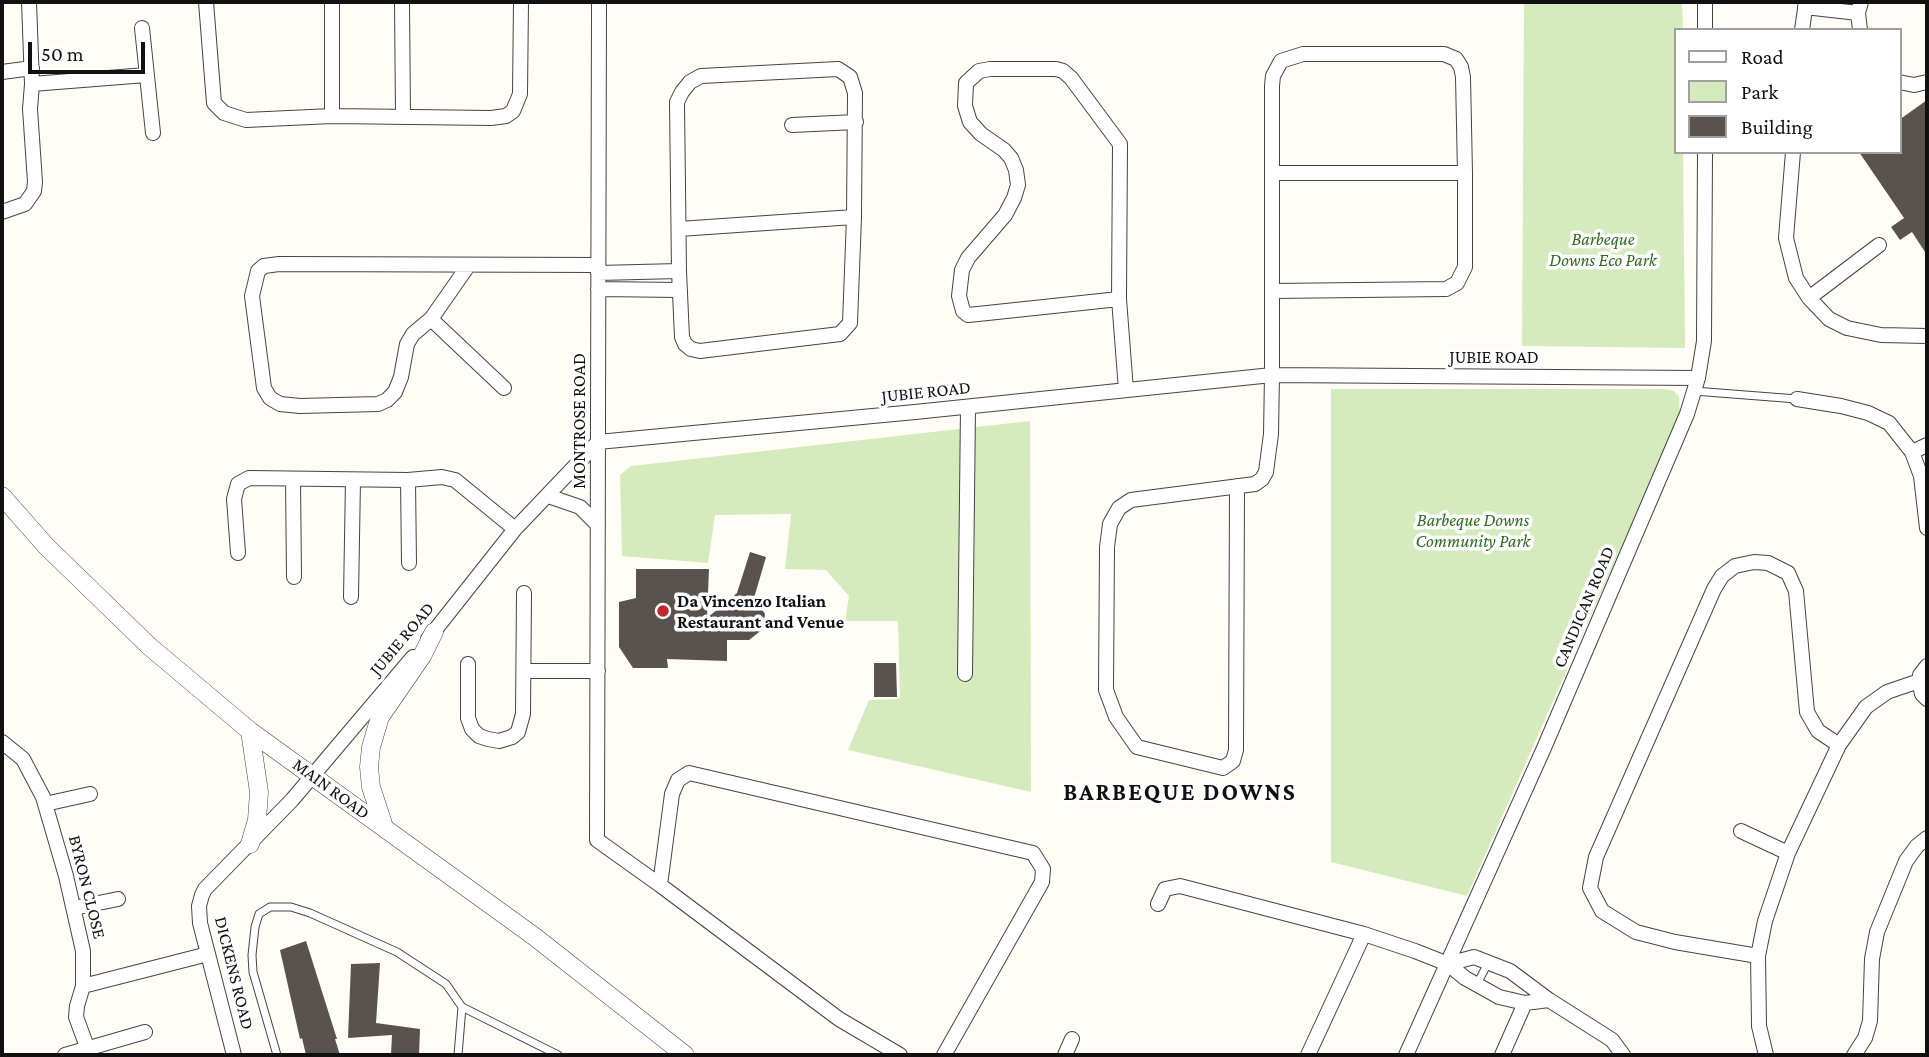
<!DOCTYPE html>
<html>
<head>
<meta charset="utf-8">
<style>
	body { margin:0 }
	#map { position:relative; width:1929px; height:1057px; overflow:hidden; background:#fffdf5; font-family:"Crimson Pro",serif }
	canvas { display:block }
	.frame { position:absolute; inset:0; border:4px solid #111; pointer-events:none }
	.legend { position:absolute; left:1674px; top:28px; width:228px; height:126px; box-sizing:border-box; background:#fff; border:2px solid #a0a0a0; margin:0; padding:9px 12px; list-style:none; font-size:21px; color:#111 }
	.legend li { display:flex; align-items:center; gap:14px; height:35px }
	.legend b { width:35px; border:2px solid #a0a0a0 }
	.scale { position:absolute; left:28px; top:42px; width:117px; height:32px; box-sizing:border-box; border:4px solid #111; border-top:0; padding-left:9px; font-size:21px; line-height:24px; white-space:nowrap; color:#111; -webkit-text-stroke:5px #fff; paint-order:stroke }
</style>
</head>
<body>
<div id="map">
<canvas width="1929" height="1057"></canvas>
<div class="frame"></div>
<ul class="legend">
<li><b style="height:9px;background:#fff"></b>Road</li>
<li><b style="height:19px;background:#d5ebbd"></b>Park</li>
<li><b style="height:19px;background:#5a524d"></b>Building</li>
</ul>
<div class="scale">50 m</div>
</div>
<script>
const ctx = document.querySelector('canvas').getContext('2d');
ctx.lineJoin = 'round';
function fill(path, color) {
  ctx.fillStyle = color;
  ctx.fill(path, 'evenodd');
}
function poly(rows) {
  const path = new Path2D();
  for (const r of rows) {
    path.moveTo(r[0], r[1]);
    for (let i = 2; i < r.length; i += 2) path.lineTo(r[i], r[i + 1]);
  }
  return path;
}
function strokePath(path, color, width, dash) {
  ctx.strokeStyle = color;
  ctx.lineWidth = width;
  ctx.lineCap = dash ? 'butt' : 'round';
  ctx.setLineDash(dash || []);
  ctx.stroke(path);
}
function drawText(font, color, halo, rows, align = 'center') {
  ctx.font = font + ' "Crimson Pro",serif';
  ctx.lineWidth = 7;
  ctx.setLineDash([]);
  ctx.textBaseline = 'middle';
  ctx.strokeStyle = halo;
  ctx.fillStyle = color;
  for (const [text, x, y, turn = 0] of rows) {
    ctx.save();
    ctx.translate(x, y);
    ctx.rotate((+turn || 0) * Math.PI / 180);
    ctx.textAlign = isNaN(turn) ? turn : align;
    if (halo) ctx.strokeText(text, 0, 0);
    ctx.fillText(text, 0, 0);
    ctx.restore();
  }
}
const green = poly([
	[1524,2,1682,2,1683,30,1675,30,1675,152,1683,152,1685,348,1522,346],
	[1331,389,1665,389,1674,391,1679,397,1680,414,1467,896,1331,862],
	[1030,421,1031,792,848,750,869,700,900,699,898,621,845,621,849,596,826,570,785,569,791,514,715,515,708,563,622,556,620,475,631,466]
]);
const building = poly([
	[1927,100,1927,255,1912,232,1900,240,1891,227,1904,218,1859,152,1899,152,1899,120],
	[750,552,766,557,754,598,765,614,763,629,749,640,727,640,727,661,667,659,668,668,633,668,619,647,619,602,636,598,636,569,709,569,707,618,737,593],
	[874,663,896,663,897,697,874,697],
	[306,941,337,1039,335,1039,340,1055,306,1055,302,1038,300,1039,280,950],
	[380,963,376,1023,420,1029,419,1055,391,1055,392,1035,348,1038,351,964]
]);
const service = poly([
	[1694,391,1797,399],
	[1477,984,1488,963],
	[277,1055,253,972,252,955,255,927,259,914,270,907,291,907,310,913,397,952,446,984,462,1007,558,1055],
	[458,1055,462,1007]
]);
const minor = poly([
	[206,2,214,103,224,113,246,120,332,116,491,118,506,116,513,111,520,94,521,2],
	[332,2,332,116],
	[402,2,403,116],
	[599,2,597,840,660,885,839,1019,900,1055],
	[1805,7,1858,13],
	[142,28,153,133],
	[1705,30,1705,2],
	[1802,30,1806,2],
	[1860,30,1858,13,1861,2],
	[838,69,850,77,855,93,854,217,850,323,840,334,700,351,691,349,685,344,682,337,679,271,677,102,682,92,690,82,701,76,838,69],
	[990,69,1056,69,1063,71,1071,78,1120,144,1119,299,978,314,968,315,963,311,959,296,962,270,968,258,1005,215,1014,198,1018,185,1016,170,1011,158,1004,150,981,134,970,122,965,106,966,83,979,71,990,69],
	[2,72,32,68],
	[1899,82,1914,85,1927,82],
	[32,84,146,75],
	[792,125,856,122],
	[1793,152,1786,238,1796,278,1809,298,1829,319,1847,328,1881,335,1927,336],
	[1273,173,1465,173],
	[2,212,25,204,34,191,35,182,30,109,32,84,29,2],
	[679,229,854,217],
	[468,266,431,319,413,334,407,344,401,377,395,392,387,400,378,404,300,406,280,404,270,398,264,388,252,296,258,271,264,266,279,264,598,265],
	[598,273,679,271],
	[598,289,680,290],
	[1809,298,1879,245],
	[1119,299,1126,390],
	[431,319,504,388],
	[1797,399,1841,406,1868,413,1889,423,1912,452,1921,476,1927,528],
	[1912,452,1927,445],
	[293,480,294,577],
	[408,480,409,563],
	[1237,486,1236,750,1233,761,1223,768,1137,747,1116,717,1106,690,1107,547,1110,524,1119,508,1131,500,1255,484,1262,479,1266,472,1271,434,1272,375,1272,86,1273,76,1281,61,1303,54,1444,54,1456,59,1461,67,1463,77,1465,173,1465,267,1457,283,1446,289,1273,291],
	[548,496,580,507,598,525],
	[238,553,234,499,238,484,249,478,408,480,442,477,455,480,515,529],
	[351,597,353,480],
	[428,639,515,529,598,442,915,412,1272,375,1698,378],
	[468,664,468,718,472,729,479,736,488,739,499,741,512,737,518,732,523,714,524,593],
	[1927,666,1920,675,1919,681,1922,694,1927,699],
	[524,671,598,671],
	[965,674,968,407],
	[2,742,23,759,43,797,66,876,83,951,83,986,77,1006,76,1017,90,1055],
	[45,804,90,794],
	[1741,831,1788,853],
	[660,885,672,794,678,780,689,773,1033,853,1043,869,1042,882,944,1055],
	[1158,904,1165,889,1180,886,1364,934,1415,951,1448,964,1465,978,1499,997,1525,1003,1549,1000],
	[74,908,118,899],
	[1758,956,1675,942,1636,932,1602,911,1590,888,1596,857,1714,589,1722,576,1735,566,1754,562,1768,563,1788,573,1796,591,1807,712,1818,731,1839,745],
	[1448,964,1474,957,1510,971,1549,1000,1612,1040,1623,1055],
	[83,986,208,954],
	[65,1055,145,1032],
	[234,1055,200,923,199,906,202,895,205,889,292,800,413,657],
	[1065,1055,1072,1039],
	[1308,1055,1364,934],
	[1406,1055,1544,748,1687,414,1698,378,1704,341,1705,152],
	[1502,1055,1525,1003],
	[1766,1055,1759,1026,1758,956,1765,921,1788,853,1839,745,1866,707,1887,692,1919,681],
	[1854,1055,1865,1038,1870,1021,1872,959,1877,932,1906,861,1917,846,1927,838]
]);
const tertiary = poly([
	[2,496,46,546,149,646,250,731,535,937,685,1055],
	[250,731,259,792,257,820,250,844],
	[384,827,371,787,369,767,371,747,380,717,422,656,434,632]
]);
const markers = [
	[663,611,7,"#c4262e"]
];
const parkNames = [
	["Barbeque",1603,239],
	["Downs Eco Park",1603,260],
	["Barbeque Downs",1473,520],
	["Community Park",1473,541]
];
const streetNames = [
	["JUBIE ROAD",1494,357],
	["JUBIE ROAD",926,392,-6],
	["MONTROSE ROAD",579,421,-90],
	["CANDICAN ROAD",1584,607,-67],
	["JUBIE ROAD",402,639,-50],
	["MAIN ROAD",331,789,36],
	["BYRON CLOSE",87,887,76],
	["DICKENS ROAD",234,973,76]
];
const poiNames = [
	["Da Vincenzo Italian",677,601],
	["Restaurant and Venue",677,622]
];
const districtNames = [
	["BARBEQUE DOWNS",1180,793]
];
fill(green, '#d5ebbd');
fill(building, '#5a524d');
strokePath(service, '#444', 9);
strokePath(minor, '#444', 16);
strokePath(tertiary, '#444', 19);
strokePath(service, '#fff', 7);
strokePath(minor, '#fff', 14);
strokePath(tertiary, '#fff', 18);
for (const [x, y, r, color] of markers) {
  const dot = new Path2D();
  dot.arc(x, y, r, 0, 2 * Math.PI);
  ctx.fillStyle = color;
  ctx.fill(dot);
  strokePath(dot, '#fff', 2.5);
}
drawText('italic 18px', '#2f6b1f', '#fff', parkNames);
drawText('18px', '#111', '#fff', streetNames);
drawText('bold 18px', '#111', '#fff', poiNames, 'left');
ctx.letterSpacing = '2px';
drawText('bold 24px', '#111', '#fff', districtNames);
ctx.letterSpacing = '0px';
</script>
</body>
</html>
